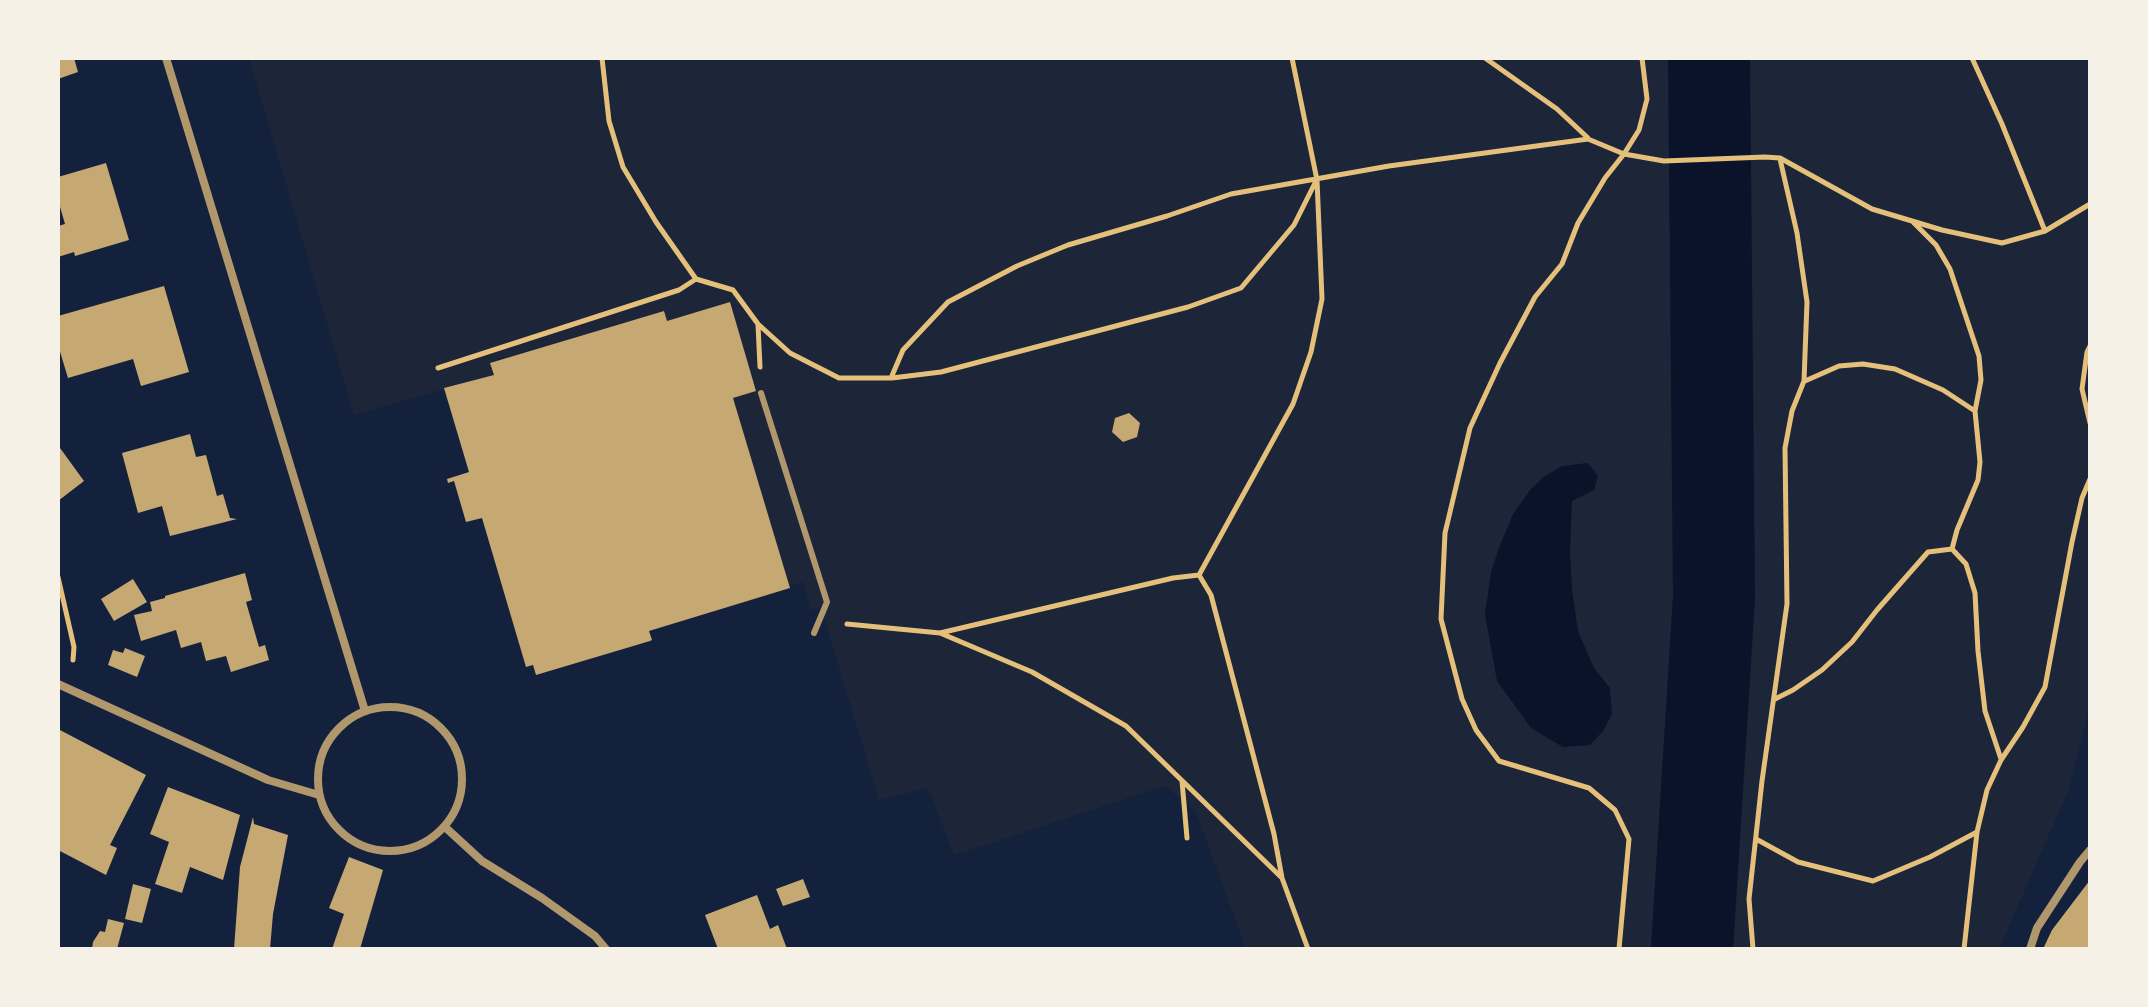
<!DOCTYPE html>
<html>
<head>
<meta charset="utf-8">
<style>
	body { margin:0 }
	#map { position:relative; width:2148px; height:1007px; overflow:hidden; background:#14213d; font-family:"Exo 2",sans-serif }
	canvas { display:block }
	.frame { position:absolute; inset:0; border:60px solid #f6f1e7; pointer-events:none }
</style>
</head>
<body>
<div id="map">
<canvas width="2148" height="1007"></canvas>
<div class="frame"></div>
</div>
<script>
const ctx = document.querySelector('canvas').getContext('2d');
ctx.lineJoin = 'round';
function fill(path, color) {
  ctx.fillStyle = color;
  ctx.fill(path, 'evenodd');
}
function poly(rows) {
  const path = new Path2D();
  for (const r of rows) {
    if (r.length === 3) {
      path.moveTo(r[0] + r[2], r[1]);
      path.arc(r[0], r[1], r[2], 0, 2 * Math.PI);
      continue;
    }
    path.moveTo(r[0], r[1]);
    for (let i = 2; i < r.length; i += 2) path.lineTo(r[i], r[i + 1]);
  }
  return path;
}
function strokePath(path, color, width, dash) {
  ctx.strokeStyle = color;
  ctx.lineWidth = width;
  ctx.lineCap = dash ? 'butt' : 'round';
  ctx.setLineDash(dash || []);
  ctx.stroke(path);
}
const green = poly([
	[249,58,2090,58,2090,705,2069,789,1999,949,1246,949,1196,812,1165,786,954,855,928,788,879,800,821,607,811,610,803,582,789,586,733,398,756,391,730,302,667,321,663,311,491,362,494,375,354,415]
]);
const water = poly([
	[1588,463,1598,476,1594,490,1572,501,1570,552,1572,590,1578,631,1594,668,1610,688,1612,714,1603,731,1590,745,1563,747,1531,728,1497,681,1485,614,1491,572,1499,548,1513,514,1531,489,1545,476,1562,466]
]);
const river = poly([
	[1692,949,1714,597,1709,58]
]);
const building = poly([
	[58,58,74,58,78,72,58,79],
	[106,163,129,240,75,256,74,252,58,257,58,226,65,224,58,200,58,177],
	[164,286,189,372,141,386,133,359,68,378,58,345,58,316],
	[730,302,756,391,733,398,790,588,649,631,652,640,650,641,536,675,533,665,526,667,482,518,466,522,454,481,448,483,447,479,469,472,444,388,494,375,490,363,664,311,667,321],
	[1129,413,1140,423,1137,437,1123,442,1112,432,1115,418],
	[190,434,196,457,206,455,217,496,223,494,230,518,237,519,170,536,162,506,138,513,122,453],
	[60,448,84,481,58,501,58,450],
	[245,573,252,600,246,602,259,647,265,645,269,660,231,672,226,656,206,661,201,642,181,648,176,630,141,641,134,615,152,611,150,602,165,598,165,596],
	[133,579,147,602,114,621,101,599],
	[125,648,145,656,137,677,108,665,113,650,123,653],
	[58,729,146,775,110,845,117,848,106,875,58,850],
	[168,787,240,815,223,880,190,867,182,893,155,884,169,842,150,834],
	[253,817,254,824,288,835,273,914,270,949,234,949,240,867],
	[349,857,383,870,360,949,332,949,344,914,329,908],
	[803,879,810,897,783,906,776,889],
	[2090,880,2090,949,2043,949,2052,930],
	[133,884,151,889,142,923,125,919],
	[757,895,770,929,778,925,787,949,718,949,705,915],
	[108,919,124,923,117,949,92,949,93,942,100,931,105,932]
]);
const path = poly([
	[1292,58,1317,180,1322,299,1311,352,1293,404,1199,575,1211,595,1274,834,1282,878,1308,949],
	[1485,58,1557,109,1588,138],
	[1972,58,2002,124,2045,231],
	[1913,222,1936,245,1950,269,1979,356,1981,380,1975,411,1980,462,1978,480,1957,530,1952,549],
	[696,279,733,290,758,324,790,353,839,378,891,378,903,350,948,302,1017,266,1068,245,1167,216,1231,194,1389,166,1588,139,1624,154,1664,161,1765,157,1780,158,1872,209,1942,230,2002,243,2045,231,2090,204],
	[758,325,760,367],
	[2090,346,2087,352,2082,389,2090,423],
	[438,368,679,290,696,279,656,222,623,167,609,121,602,58],
	[892,378,941,372,1188,307,1241,288,1294,225,1315,183],
	[1805,381,1839,366,1863,364,1895,369,1943,390,1975,411],
	[58,577,74,647,73,660],
	[847,624,940,633,1173,578,1199,575],
	[940,633,1032,672,1126,726,1282,878],
	[1775,699,1793,690,1822,670,1852,642,1877,610,1928,552,1952,549,1966,564,1975,593,1978,651,1985,711,2001,759],
	[1182,781,1187,838],
	[1756,839,1798,862,1873,881,1930,857,1977,832],
	[1619,949,1629,839,1615,810,1589,788,1499,761,1476,730,1462,699,1441,619,1445,533,1470,428,1500,363,1535,297,1562,264,1578,223,1605,178,1624,154,1639,130,1647,99,1642,58],
	[1753,949,1749,899,1762,781,1787,604,1785,448,1792,411,1804,381,1807,302,1797,233,1780,159],
	[1964,949,1977,832,1987,790,2001,760,2023,727,2045,687,2072,542,2082,498,2090,479]
]);
const service = poly([
	[761,393,827,602,814,633]
]);
const minor = poly([
	[166,58,365,711],
	[58,684,268,780,319,795],
	[390,779,72],
	[445,827,482,861,542,898,595,936,606,949],
	[2030,949,2037,928,2080,862,2090,850]
]);
fill(green, '#1d2539');
fill(water, '#0b132b');
strokePath(river, '#0b132b', 82);
fill(building, '#c6a872');
strokePath(path, '#e5c07b', 5);
strokePath(service, '#b1986c', 6);
strokePath(minor, '#b1986c', 8);
</script>
</body>
</html>
